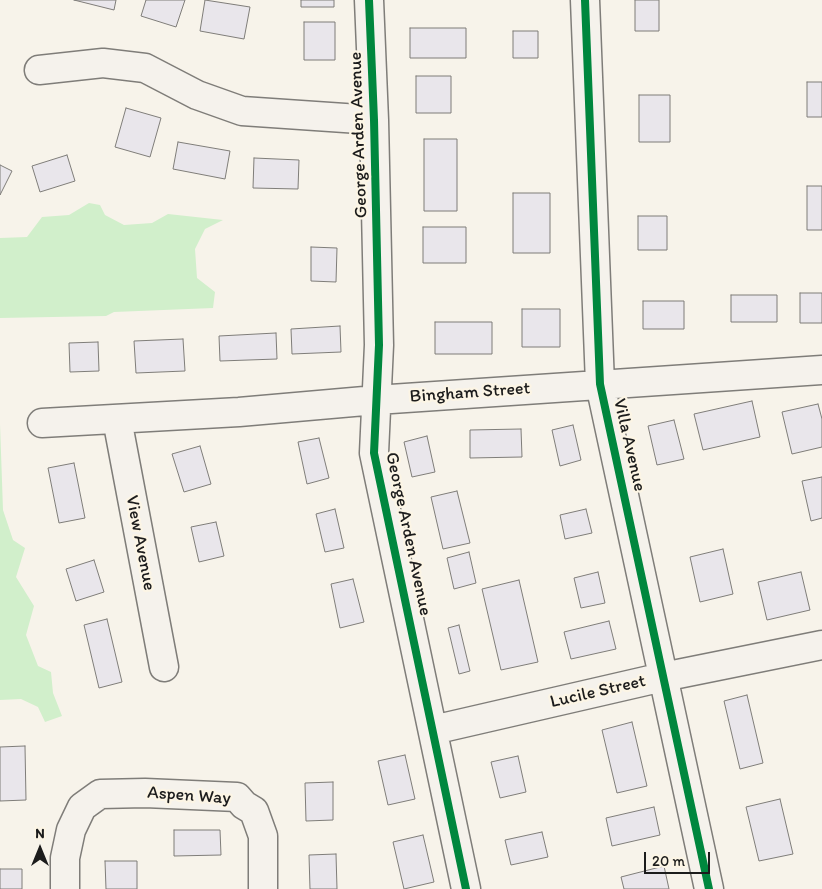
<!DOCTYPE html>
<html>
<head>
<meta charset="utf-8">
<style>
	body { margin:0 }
	#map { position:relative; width:822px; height:889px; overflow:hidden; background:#f7f3ea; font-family:Itim,sans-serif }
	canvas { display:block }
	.north { position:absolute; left:15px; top:824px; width:50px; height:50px; -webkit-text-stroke:4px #fcf5e5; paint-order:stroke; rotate:0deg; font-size:14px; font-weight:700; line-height:20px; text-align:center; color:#1c1c1c }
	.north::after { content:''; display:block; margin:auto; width:18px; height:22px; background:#1c1c1c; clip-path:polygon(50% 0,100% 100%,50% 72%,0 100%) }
	.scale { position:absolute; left:644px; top:852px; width:66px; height:22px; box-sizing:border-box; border:2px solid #1c1c1c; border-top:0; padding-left:6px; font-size:15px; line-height:18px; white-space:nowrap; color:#1c1c1c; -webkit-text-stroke:4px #fcf5e5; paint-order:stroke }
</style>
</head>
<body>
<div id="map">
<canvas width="822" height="889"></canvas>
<div class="north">N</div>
<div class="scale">20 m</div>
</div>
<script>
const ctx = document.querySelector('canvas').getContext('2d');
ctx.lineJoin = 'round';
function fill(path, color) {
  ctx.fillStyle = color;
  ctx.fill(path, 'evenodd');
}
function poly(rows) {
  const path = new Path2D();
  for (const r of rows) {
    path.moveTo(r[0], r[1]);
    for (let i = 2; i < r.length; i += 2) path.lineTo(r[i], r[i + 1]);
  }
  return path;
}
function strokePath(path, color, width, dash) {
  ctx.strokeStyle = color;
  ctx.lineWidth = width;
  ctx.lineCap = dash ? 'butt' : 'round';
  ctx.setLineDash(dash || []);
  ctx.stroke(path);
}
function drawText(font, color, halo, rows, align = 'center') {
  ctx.font = font + ' Itim,sans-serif';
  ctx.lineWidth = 4.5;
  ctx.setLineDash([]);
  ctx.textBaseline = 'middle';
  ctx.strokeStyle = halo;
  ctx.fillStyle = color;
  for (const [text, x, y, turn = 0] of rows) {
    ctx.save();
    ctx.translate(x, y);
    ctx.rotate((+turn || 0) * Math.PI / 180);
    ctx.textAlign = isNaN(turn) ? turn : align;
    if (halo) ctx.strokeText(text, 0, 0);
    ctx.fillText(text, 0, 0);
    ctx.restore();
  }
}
const green = poly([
	[89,203,100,205,105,215,124,225,152,223,168,214,223,220,205,229,195,249,197,278,215,292,213,308,114,312,106,316,0,318,0,238,27,237,42,217,69,215],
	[0,424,3,510,13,540,25,548,16,577,34,606,26,635,38,666,51,672,53,693,62,716,45,722,38,707,21,699,0,700]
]);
const building = poly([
	[74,0,116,0,114,10,74,0],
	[146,0,185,0,176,27,141,16,146,0],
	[205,0,250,7,244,39,200,31,205,0],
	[301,0,334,0,334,7,301,7,301,0],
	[635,0,659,0,659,31,635,31,635,0],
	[304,22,335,22,335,60,304,60,304,22],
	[410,28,466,28,466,58,410,58,410,28],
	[513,31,538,31,538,58,513,58,513,31],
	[416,76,451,76,451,113,416,113,416,76],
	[807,82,822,82,822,117,807,117,807,82],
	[639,95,670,95,670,142,639,142,639,95],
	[126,108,161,118,150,157,115,147,126,108],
	[424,139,457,139,457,211,424,211,424,139],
	[178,142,230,151,225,179,173,169,178,142],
	[67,155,75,181,40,192,32,166,67,155],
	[254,158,299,160,298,189,253,188,254,158],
	[0,165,12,171,0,195,0,165],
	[807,186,822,186,822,230,807,230,807,186],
	[513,193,550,193,550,253,513,253,513,193],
	[638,216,667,216,667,250,638,250,638,216],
	[423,227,466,227,466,263,423,263,423,227],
	[311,247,337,248,336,282,311,281,311,247],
	[800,293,822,293,822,323,800,323,800,293],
	[731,295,777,295,777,322,731,322,731,295],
	[643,301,684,301,684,329,643,329,643,301],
	[522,309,560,309,560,347,522,347,522,309],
	[435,322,492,322,492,354,435,354,435,322],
	[340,326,341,352,292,354,291,329,340,326],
	[276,333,277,359,220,361,219,336,276,333],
	[183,339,185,371,136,373,134,341,183,339],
	[98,342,99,371,70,372,69,343,98,342],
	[752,401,760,437,703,450,694,414,752,401],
	[818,404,822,419,822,447,792,454,782,412,818,404],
	[674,420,684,459,657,465,648,426,674,420],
	[573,425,581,460,560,466,552,430,573,425],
	[521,429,522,457,470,458,470,430,521,429],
	[427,436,435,472,412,477,404,442,427,436],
	[319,438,329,478,307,484,298,442,319,438],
	[200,446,211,484,184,492,172,454,200,446],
	[74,463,85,518,59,523,48,468,74,463],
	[822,477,822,518,811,521,802,481,822,477],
	[457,491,470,543,443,549,431,497,457,491],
	[335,509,344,548,325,552,316,514,335,509],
	[586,509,592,533,565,539,560,515,586,509],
	[216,522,224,556,199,562,191,527,216,522],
	[723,549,733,594,700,602,690,557,723,549],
	[469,552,476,583,454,589,447,558,469,552],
	[94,560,104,592,76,601,66,569,94,560],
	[598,572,605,603,581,608,574,578,598,572],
	[801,572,810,610,767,620,758,582,801,572],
	[353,579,364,622,340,628,331,584,353,579],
	[519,580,538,662,501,670,482,589,519,580],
	[107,619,122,682,99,688,84,625,107,619],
	[609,621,616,649,571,659,564,632,609,621],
	[459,625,470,671,459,674,448,628,459,625],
	[747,695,763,763,740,769,724,701,747,695],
	[632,722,647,786,617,793,602,730,632,722],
	[25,746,26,800,0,801,0,747,25,746],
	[405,755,415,799,388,805,378,761,405,755],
	[518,756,526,792,500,798,491,762,518,756],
	[333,782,333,820,306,821,305,783,333,782],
	[780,799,793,854,759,861,746,807,780,799],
	[654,807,660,835,612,846,606,818,654,807],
	[174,830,220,830,221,855,174,856,174,830],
	[542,832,548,857,511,865,505,840,542,832],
	[423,835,434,882,404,889,393,842,423,835],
	[336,854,337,889,310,889,309,855,336,854],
	[105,861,137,861,137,889,106,889,105,861],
	[664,866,669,889,624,889,621,877,664,866],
	[0,869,22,869,22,889,0,889,0,869]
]);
const minor = poly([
	[369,0,374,120,379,345,374,453,466,889],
	[585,0,600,384,709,889],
	[39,70,103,63,145,68,197,95,242,111,374,120],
	[117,419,164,667],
	[42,423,239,412,376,400,822,370],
	[433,730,663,677,822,645],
	[65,889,65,858,71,830,82,807,100,794,145,793,237,797,244,805,254,811,263,836,263,889]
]);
const cycleway = poly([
	[369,0,374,120,379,345,374,453,466,889],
	[585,0,600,384,709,889]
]);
const streetNames = [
	["George Arden Avenue",359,135,-92],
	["Bingham Street",470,393,-4],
	["Villa Avenue",629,445,77],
	["George Arden Avenue",408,534,78],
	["View Avenue",140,543,79],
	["Lucile Street",598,692,-13],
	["Aspen Way",189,796,4]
];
fill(green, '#d1efcb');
fill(building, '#e9e6eb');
strokePath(building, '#7f7d79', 1);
strokePath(minor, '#7f7d79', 31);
strokePath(minor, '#f5f2ec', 28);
strokePath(cycleway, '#00873e', 8);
drawText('18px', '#1c1c1c', '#fcf5e5', streetNames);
</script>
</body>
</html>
